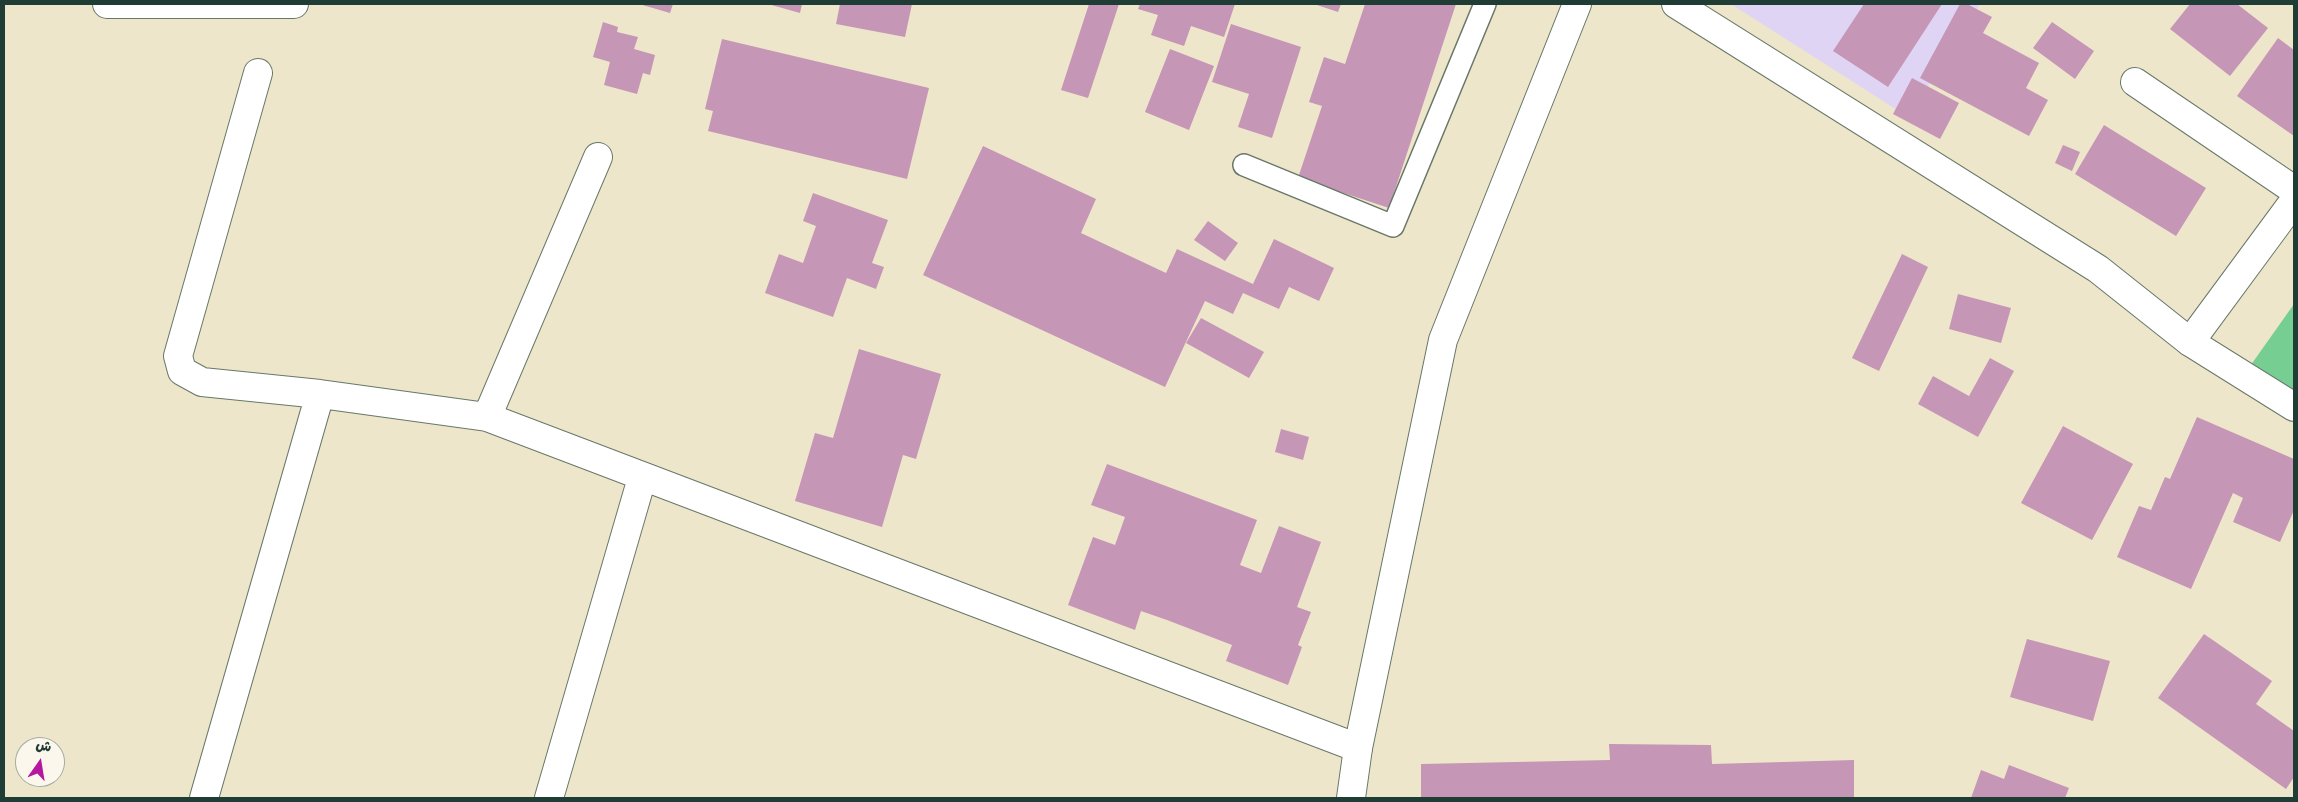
<!DOCTYPE html>
<html>
<head>
<meta charset="utf-8">
<style>
	body { margin:0 }
	#map { position:relative; width:2298px; height:802px; overflow:hidden; background:#eee6ca; font-family:"Gochi Hand","Playpen Sans Arabic",sans-serif }
	canvas { display:block }
	.frame { position:absolute; inset:0; border:5px solid #1f3d34; pointer-events:none }
	.north { position:absolute; left:15px; top:737px; width:50px; height:50px; box-sizing:border-box; background:#fbf7ec; border:1px solid #a3ada2; border-radius:50%; rotate:13deg; font-size:14px; font-weight:700; line-height:20px; text-align:center; color:#1f3d34 }
	.north::after { content:''; display:block; margin:auto; width:18px; height:22px; background:#b5179e; clip-path:polygon(50% 0,100% 100%,50% 72%,0 100%) }
</style>
</head>
<body>
<div id="map">
<canvas width="2298" height="802"></canvas>
<div class="frame"></div>
<div class="north">ش</div>
</div>
<script>
const ctx = document.querySelector('canvas').getContext('2d');
ctx.lineJoin = 'round';
function fill(path, color) {
  ctx.fillStyle = color;
  ctx.fill(path, 'evenodd');
}
function poly(rows) {
  const path = new Path2D();
  for (const r of rows) {
    path.moveTo(r[0], r[1]);
    for (let i = 2; i < r.length; i += 2) path.lineTo(r[i], r[i + 1]);
  }
  return path;
}
function strokePath(path, color, width, dash) {
  ctx.strokeStyle = color;
  ctx.lineWidth = width;
  ctx.lineCap = dash ? 'butt' : 'round';
  ctx.setLineDash(dash || []);
  ctx.stroke(path);
}
const built = poly([
	[1731,4,1980,4,1908,117]
]);
const green = poly([
	[2294,304,2294,397,2248,369]
]);
const building = poly([
	[639,4,673,4,670,13],
	[768,4,802,4,800,13],
	[840,4,912,4,905,37,836,24],
	[1089,4,1119,4,1088,98,1061,90],
	[1140,4,1235,4,1224,37,1191,26,1184,46,1151,35,1158,15,1138,9],
	[1314,4,1341,4,1338,12],
	[1365,4,1456,4,1389,208,1298,178,1322,106,1309,102,1324,57,1345,64],
	[1864,4,1942,4,1888,87,1833,51],
	[1960,4,1967,4,1992,17,1983,33,2039,63,2026,88,2048,100,2029,136,1920,78],
	[2190,4,2237,4,2268,28,2230,76,2170,29],
	[603,22,618,27,617,32,638,37,634,49,655,55,650,75,643,73,637,94,604,85,610,62,593,57],
	[2052,22,2094,51,2075,79,2033,48],
	[1231,24,1301,47,1272,138,1238,127,1249,94,1212,82],
	[2278,38,2294,50,2294,136,2237,96],
	[722,39,929,88,907,179,708,131,713,111,705,109],
	[1170,49,1214,66,1189,130,1145,112],
	[1912,78,1959,103,1940,139,1893,114],
	[2104,125,2206,188,2176,236,2075,174],
	[2063,145,2080,152,2072,171,2055,163],
	[983,146,1096,199,1081,233,1166,273,1177,249,1253,284,1274,239,1334,268,1319,301,1289,287,1279,309,1243,293,1233,314,1205,301,1165,387,923,275],
	[813,193,888,220,872,263,884,267,876,289,847,278,833,317,765,293,779,254,803,263,816,226,803,221],
	[1208,221,1238,243,1225,261,1194,240],
	[1902,254,1928,267,1879,371,1852,358],
	[1958,294,2011,308,2001,343,1949,329],
	[1201,318,1264,352,1249,378,1186,343],
	[859,349,941,374,916,459,903,455,882,527,795,501,815,433,833,438],
	[1990,358,2014,371,1978,437,1918,404,1933,376,1969,396],
	[2197,417,2294,459,2294,510,2280,542,2233,522,2243,498,2233,493,2191,589,2117,557,2139,506,2151,510,2165,477,2170,479],
	[2063,426,2133,464,2092,540,2021,503],
	[1281,429,1309,437,1303,460,1275,452],
	[1107,464,1257,520,1240,565,1261,573,1279,526,1321,542,1297,607,1311,612,1298,645,1302,647,1288,685,1226,661,1232,645,1167,620,1141,611,1135,630,1068,605,1093,537,1115,545,1125,517,1091,505],
	[2204,634,2272,681,2256,704,2294,731,2294,777,2286,789,2158,698],
	[2027,639,2110,661,2093,721,2010,697],
	[1609,744,1711,745,1712,764,1854,760,1854,798,1421,798,1421,764,1610,760],
	[2009,765,2069,788,2065,798,1971,798,1981,770,2004,779]
]);
const service = poly([
	[1244,165,1393,226,1485,4]
]);
const minor = poly([
	[107,4,294,4],
	[258,73,178,356,182,371,202,382,320,394,487,417,1358,748],
	[2135,82,2294,190],
	[2190,342,2294,201],
	[487,417,598,157],
	[204,798,320,394],
	[549,798,642,478]
]);
const tertiary = poly([
	[1676,4,2098,269,2190,342,2294,407],
	[1351,798,1358,748,1443,340,1577,4]
]);
fill(built, '#e0d4f4');
fill(green, '#77ce93');
fill(building, '#c596b6');
strokePath(service, '#677868', 24);
strokePath(minor, '#677868', 30);
strokePath(tertiary, '#677868', 30);
strokePath(service, '#fff', 21);
strokePath(minor, '#fff', 28);
strokePath(tertiary, '#fff', 28);
</script>
</body>
</html>
